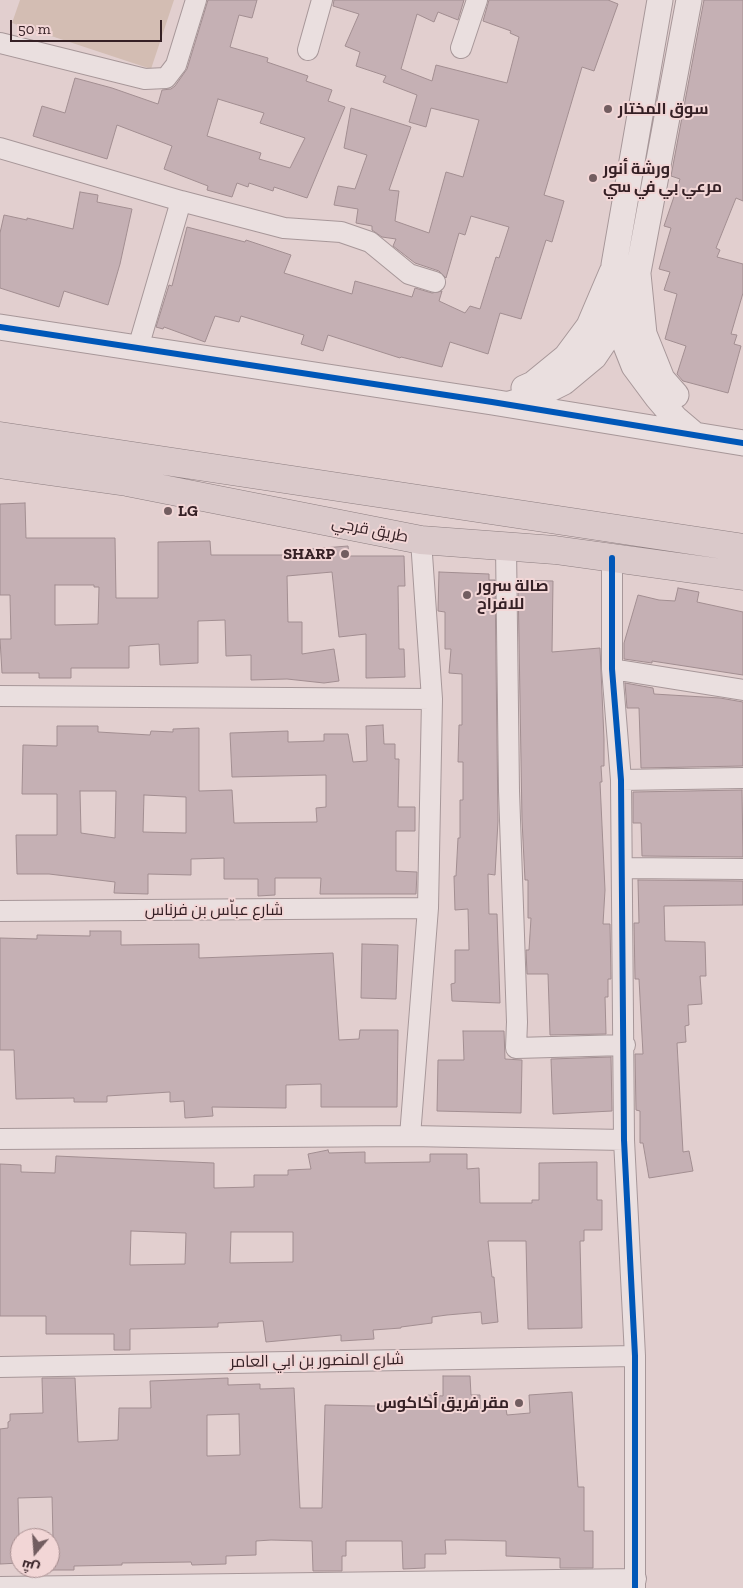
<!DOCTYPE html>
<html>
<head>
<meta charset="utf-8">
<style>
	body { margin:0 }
	#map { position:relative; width:743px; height:1588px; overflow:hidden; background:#e2cfcf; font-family:"Zilla Slab",Cairo,serif }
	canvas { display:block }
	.north { position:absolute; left:10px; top:1528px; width:50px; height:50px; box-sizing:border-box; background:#f2d6d6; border:1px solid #a68d8f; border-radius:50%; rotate:198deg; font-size:14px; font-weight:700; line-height:20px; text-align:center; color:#352025 }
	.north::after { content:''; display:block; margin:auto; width:18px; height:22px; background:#725d60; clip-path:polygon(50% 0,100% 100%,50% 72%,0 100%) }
	.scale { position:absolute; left:10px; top:20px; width:152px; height:22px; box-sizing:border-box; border:2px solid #352025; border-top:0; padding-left:6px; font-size:15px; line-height:18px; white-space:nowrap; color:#352025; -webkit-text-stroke:4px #f2d6d6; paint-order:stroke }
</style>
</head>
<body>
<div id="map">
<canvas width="743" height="1588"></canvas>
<div class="north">ش</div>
<div class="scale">50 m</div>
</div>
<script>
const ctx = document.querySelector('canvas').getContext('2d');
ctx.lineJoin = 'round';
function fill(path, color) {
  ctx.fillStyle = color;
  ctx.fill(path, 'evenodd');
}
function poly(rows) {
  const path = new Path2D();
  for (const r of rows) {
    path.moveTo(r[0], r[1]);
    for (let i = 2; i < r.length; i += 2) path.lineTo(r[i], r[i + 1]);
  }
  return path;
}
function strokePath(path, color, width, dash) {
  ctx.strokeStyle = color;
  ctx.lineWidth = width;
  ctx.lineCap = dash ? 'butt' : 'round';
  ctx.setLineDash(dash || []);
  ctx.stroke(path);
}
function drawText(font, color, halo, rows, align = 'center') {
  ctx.font = font + ' "Zilla Slab",Cairo,serif';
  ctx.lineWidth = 4;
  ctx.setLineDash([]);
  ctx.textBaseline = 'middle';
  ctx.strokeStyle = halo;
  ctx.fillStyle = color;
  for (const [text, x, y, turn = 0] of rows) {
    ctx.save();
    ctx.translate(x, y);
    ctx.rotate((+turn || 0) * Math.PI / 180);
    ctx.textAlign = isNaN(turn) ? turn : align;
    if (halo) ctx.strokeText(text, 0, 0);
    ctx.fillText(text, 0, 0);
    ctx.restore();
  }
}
const green = poly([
	[20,0,174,0,151,69,12,23]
]);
const building = poly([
	[208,0,257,0,252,18,239,15,230,47,268,58,267,62,308,76,306,81,332,90,328,101,345,107,307,198,274,187,273,191,249,183,248,187,237,183,232,197,207,190,208,186,164,169,172,146,117,125,107,159,33,136,42,106,65,113,75,78,112,88,158,104,162,90,171,89,175,86,187,69,208,0],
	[218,99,264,113,260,123,305,138,290,168,259,159,261,153,207,136,218,99],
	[334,0,464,0,458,20,438,12,434,22,417,14,401,69,432,81,436,65,507,83,519,37,510,33,511,31,483,21,489,0,608,0,618,4,594,71,582,67,544,195,564,201,552,242,546,240,521,319,500,313,488,354,450,342,442,367,401,357,400,358,328,335,323,351,301,344,304,335,241,316,239,322,215,316,205,342,164,327,163,329,156,327,169,285,172,286,187,227,245,242,246,240,291,255,284,273,352,294,355,281,412,297,415,288,432,293,442,291,439,301,465,313,470,306,480,309,496,257,499,258,509,227,471,216,465,235,459,233,446,278,439,271,415,263,393,246,396,239,382,237,372,230,372,226,356,223,358,209,334,205,338,186,355,189,367,155,344,148,351,108,411,127,389,190,399,191,395,221,429,233,446,172,463,177,479,120,431,108,426,127,409,122,417,95,383,82,386,76,356,66,360,52,345,46,359,14,333,6,334,0],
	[704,0,743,0,743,201,736,198,716,248,720,250,717,257,743,264,743,293,731,334,737,335,734,344,741,346,728,393,683,381,677,374,686,346,665,339,677,294,664,290,670,272,659,269,671,228,664,226,680,179,671,176,704,0],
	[80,192,98,195,97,202,132,209,120,264,108,305,64,291,59,307,0,288,0,233,4,215,27,220,27,218,73,229,80,192],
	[25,503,26,538,115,538,116,598,158,598,158,542,210,541,211,555,312,555,311,549,348,546,349,556,404,556,405,586,398,586,399,649,404,649,405,677,366,678,366,634,339,637,332,572,287,576,288,622,302,622,302,654,334,649,339,681,324,683,287,679,251,680,251,655,226,656,225,620,198,621,198,663,160,665,159,644,129,646,129,668,71,668,71,678,39,678,39,673,2,673,0,639,11,639,10,595,0,595,0,504,25,503],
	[55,585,94,585,94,587,99,587,98,624,55,625,55,585],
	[439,572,489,574,489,580,495,580,498,821,495,875,488,874,489,914,497,914,500,1003,452,1001,451,984,455,983,455,950,469,950,468,909,455,910,454,876,456,876,458,838,460,838,460,800,463,800,463,762,458,762,459,725,462,725,462,674,449,673,451,649,445,649,445,612,438,611,439,572],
	[518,580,553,581,552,652,600,648,604,739,604,766,601,766,602,782,600,782,605,890,603,924,610,924,611,979,608,979,608,997,605,997,606,1034,550,1035,548,974,527,974,526,950,529,950,531,918,528,918,528,880,525,880,522,820,518,580],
	[678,588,699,592,697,602,743,612,743,675,652,661,652,663,624,659,624,643,638,595,659,600,675,601,678,588],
	[625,683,653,688,654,694,720,698,743,702,743,766,641,768,639,708,627,708,625,683],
	[383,725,384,744,395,744,395,759,399,759,398,807,415,807,415,831,396,831,396,871,417,872,416,894,320,894,321,878,275,878,275,895,258,896,258,879,224,879,224,858,191,859,191,875,148,874,148,894,114,893,115,882,49,874,17,874,16,835,57,835,57,794,22,794,23,745,57,746,57,726,98,726,98,732,150,735,151,731,173,732,173,729,199,728,199,791,232,790,234,823,317,822,316,808,326,807,326,775,232,777,230,733,288,731,288,742,324,741,324,734,348,734,353,762,367,761,366,726,383,725],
	[80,791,116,791,115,838,81,833,80,791],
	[144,795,186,797,186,833,143,832,144,795],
	[742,790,743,857,642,856,641,823,633,823,633,792,742,790],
	[638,880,743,881,743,905,664,906,665,941,705,942,706,976,700,976,702,1004,688,1005,689,1025,685,1026,686,1042,677,1043,683,1152,689,1151,693,1171,649,1178,643,1143,640,1143,640,1111,636,1110,635,1054,643,1054,639,979,635,979,634,923,639,923,638,880],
	[90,931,121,931,121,945,199,944,199,958,333,953,339,1040,359,1039,360,1030,398,1030,397,1107,321,1107,321,1084,286,1085,286,1108,212,1107,213,1116,185,1118,184,1101,170,1102,170,1092,107,1096,107,1102,74,1102,74,1098,16,1099,14,1050,0,1050,0,938,37,939,37,935,90,936,90,931],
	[362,944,398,945,396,999,361,998,362,944],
	[463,1031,504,1031,505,1059,522,1060,521,1113,437,1111,438,1060,464,1060,463,1031],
	[611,1057,612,1111,553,1114,551,1059,611,1057],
	[328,1150,329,1153,365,1152,365,1163,430,1162,430,1154,467,1154,467,1169,479,1168,480,1203,532,1203,532,1200,539,1200,539,1163,597,1162,597,1200,602,1200,602,1230,584,1230,584,1241,580,1241,582,1328,528,1329,526,1241,488,1241,492,1277,494,1277,498,1322,482,1324,481,1312,447,1315,432,1317,432,1323,401,1327,401,1328,373,1330,374,1339,341,1341,341,1335,266,1342,263,1321,218,1323,218,1327,130,1329,130,1350,114,1350,114,1334,46,1334,46,1316,0,1316,0,1164,21,1165,21,1172,55,1173,56,1156,214,1163,214,1188,254,1187,254,1175,288,1175,288,1170,311,1169,308,1154,328,1150],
	[131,1231,186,1233,185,1264,130,1265,131,1231],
	[231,1232,293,1232,293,1262,230,1263,231,1232],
	[443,1376,470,1376,471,1395,480,1395,480,1409,506,1409,507,1415,530,1413,529,1395,572,1392,578,1487,584,1487,584,1531,593,1531,593,1568,560,1568,560,1558,506,1556,506,1541,461,1540,445,1540,446,1554,425,1554,425,1568,403,1569,402,1541,346,1541,346,1556,342,1556,342,1571,313,1571,312,1541,271,1540,256,1541,256,1555,226,1556,226,1564,192,1565,191,1562,122,1563,122,1565,74,1566,74,1570,48,1570,48,1573,29,1573,29,1568,50,1568,50,1538,53,1538,52,1497,18,1498,19,1538,37,1538,20,1538,20,1563,0,1564,0,1429,8,1428,8,1422,10,1421,10,1414,43,1413,42,1378,75,1378,78,1442,118,1440,119,1408,151,1408,150,1381,228,1378,228,1385,260,1384,260,1389,294,1388,300,1508,322,1508,325,1405,428,1407,428,1395,443,1396,443,1376],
	[239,1414,240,1455,207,1456,207,1415,239,1414]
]);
const minor = poly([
	[0,43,145,79,166,78,176,65,196,0],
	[461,48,477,0],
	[308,50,322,0],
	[0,148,181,201,284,228,341,232,370,242,409,274,435,282],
	[138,348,181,201],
	[506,546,509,791,517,1022,516,1048,625,1045],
	[612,558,612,669,621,780,624,1140,635,1356,635,1588],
	[612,669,743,690],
	[0,696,432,699],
	[621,780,743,778],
	[623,868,743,869],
	[0,911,428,908],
	[410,1136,428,908,432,699,421,540],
	[0,1139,410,1136,624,1140],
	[0,1367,635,1356],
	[0,1587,636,1579]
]);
const tertiary = poly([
	[660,0,614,265,617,323,634,366,657,397,675,418,695,435],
	[638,274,644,334,662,379,676,395],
	[0,327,492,402,743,443],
	[524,388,533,384,566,357,589,326,612,272],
	[510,404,536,396,564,382,594,357,617,323,638,272,689,0]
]);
const trunk = poly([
	[0,436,743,548],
	[0,464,127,482,421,540,555,550,743,576]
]);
const cycleway = poly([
	[0,327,492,402,743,443],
	[612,558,612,669,621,780,624,1140,635,1356,635,1588]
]);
const markers = [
	[608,109,5,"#725d60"],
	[593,178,5,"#725d60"],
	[168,511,5,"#725d60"],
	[345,554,5,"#725d60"],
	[467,595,5,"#725d60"],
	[519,1403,5,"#725d60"]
];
const poiNames = [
	["سوق المختار",618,109],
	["ورشة أنور",603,169],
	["مرعي بي في سي",603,187],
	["LG",178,511],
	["SHARP",335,554,"right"],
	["صالة سرور",477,586],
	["للافراح",477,604],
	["مقر فريق أكاكوس",509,1403,"right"]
];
const streetNames = [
	["طريق قرجي",370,530,11],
	["شارع عباّس بن فرناس",214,910],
	["شارع المنصور بن ابي العامر",317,1361,-1]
];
fill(green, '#d3bdb3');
fill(building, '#c5b0b4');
strokePath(building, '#a28e91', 1);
strokePath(minor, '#a79799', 22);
strokePath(tertiary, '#a79799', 27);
strokePath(trunk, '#8d7e80', 29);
strokePath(minor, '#eadfdf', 20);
strokePath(tertiary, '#eadfdf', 25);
strokePath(trunk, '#dac9ca', 28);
strokePath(cycleway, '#0057b8', 6);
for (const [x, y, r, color] of markers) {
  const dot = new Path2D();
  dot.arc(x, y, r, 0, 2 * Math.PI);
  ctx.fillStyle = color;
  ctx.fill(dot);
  strokePath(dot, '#f2d6d6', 2);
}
drawText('bold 16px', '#352025', '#f2d6d6', poiNames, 'left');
drawText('16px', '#352025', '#f2d6d6', streetNames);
</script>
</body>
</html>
